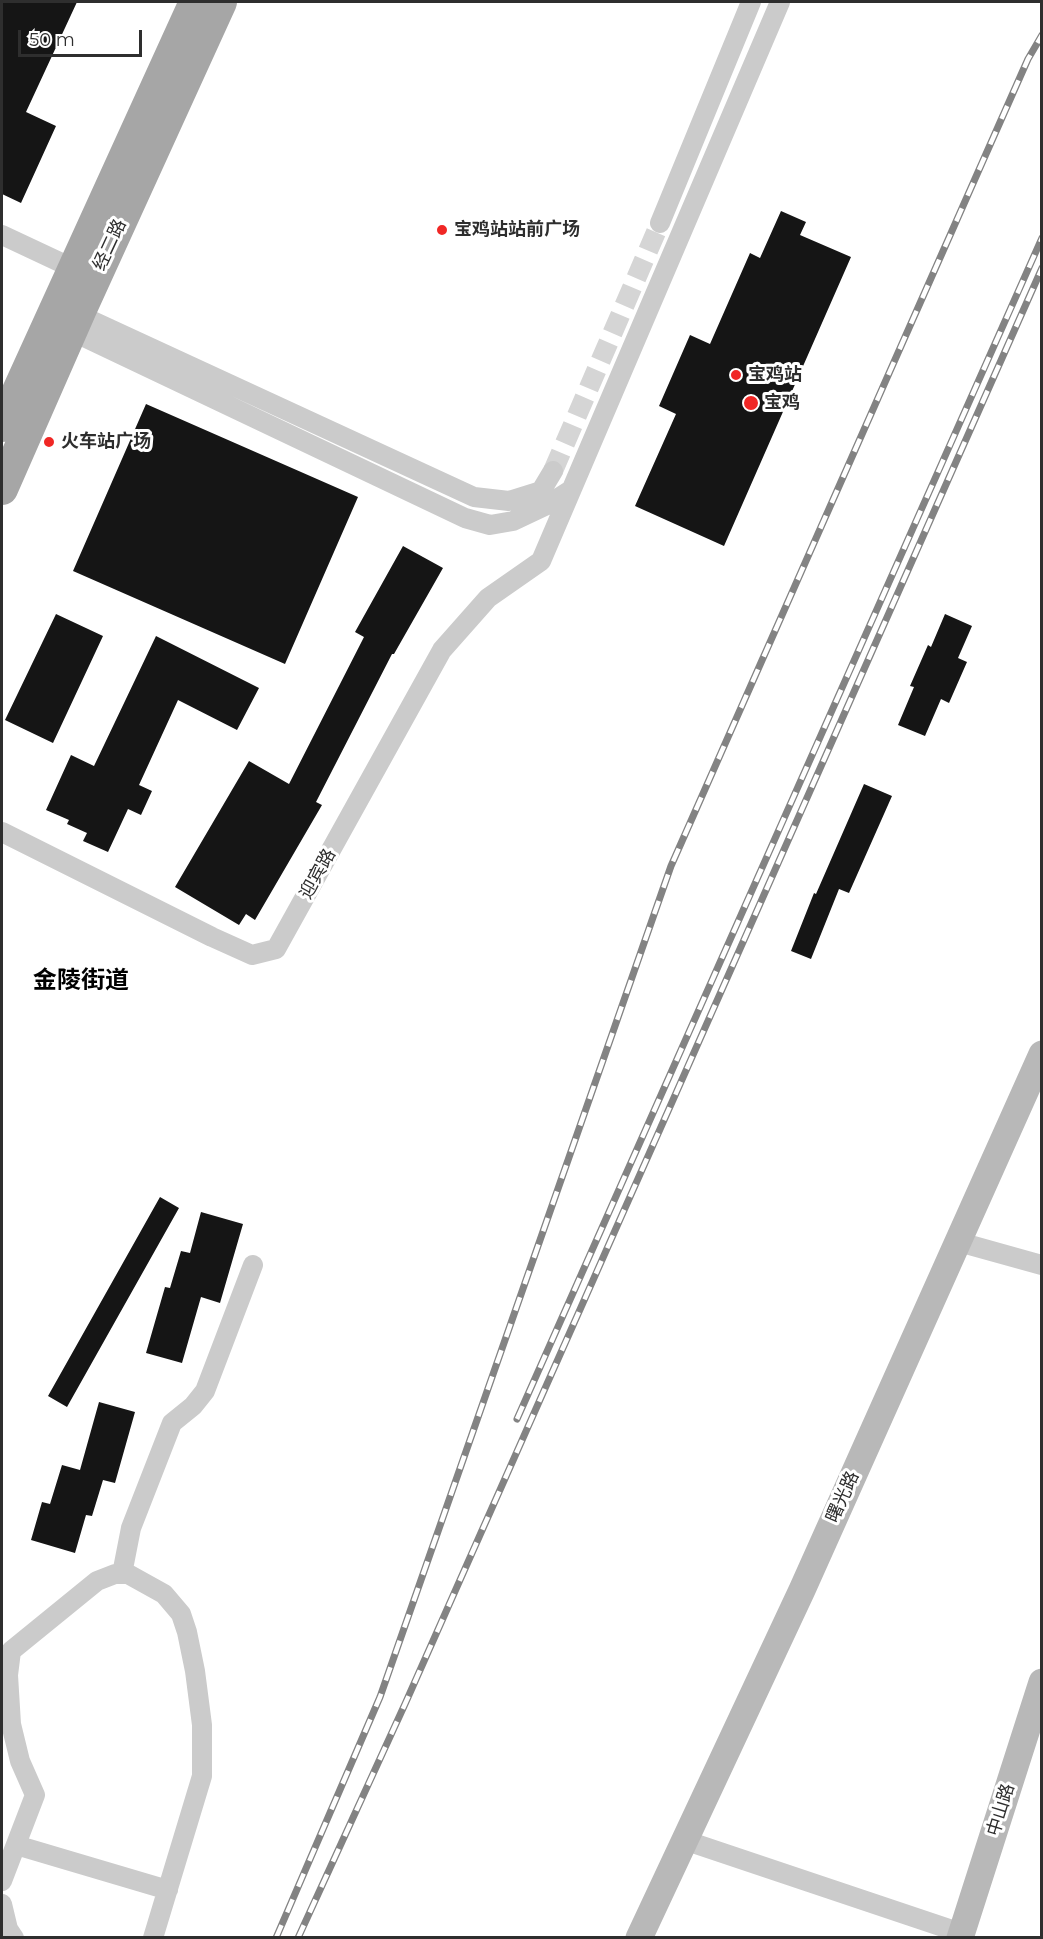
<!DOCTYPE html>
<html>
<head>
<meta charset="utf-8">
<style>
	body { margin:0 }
	#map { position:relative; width:1043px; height:1939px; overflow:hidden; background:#fff; font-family:Montserrat,sans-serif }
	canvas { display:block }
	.frame { position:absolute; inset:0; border:3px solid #2e2e2e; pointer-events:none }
	.scale { position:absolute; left:18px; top:30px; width:124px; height:27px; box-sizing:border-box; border:3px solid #2e2e2e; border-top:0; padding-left:8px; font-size:18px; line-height:21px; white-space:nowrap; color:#2e2e2e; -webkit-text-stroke:4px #fff; paint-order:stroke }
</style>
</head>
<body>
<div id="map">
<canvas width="1043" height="1939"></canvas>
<div class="frame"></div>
<div class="scale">50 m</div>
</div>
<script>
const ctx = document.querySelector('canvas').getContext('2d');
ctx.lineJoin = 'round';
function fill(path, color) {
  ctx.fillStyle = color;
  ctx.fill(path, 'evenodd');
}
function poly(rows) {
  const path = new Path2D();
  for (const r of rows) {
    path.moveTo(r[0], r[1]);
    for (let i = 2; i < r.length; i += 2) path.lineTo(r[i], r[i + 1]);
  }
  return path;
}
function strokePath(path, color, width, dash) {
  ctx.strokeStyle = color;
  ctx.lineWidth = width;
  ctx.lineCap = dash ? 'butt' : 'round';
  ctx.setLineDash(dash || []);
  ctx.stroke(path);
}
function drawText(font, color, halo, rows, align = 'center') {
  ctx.font = font + ' Montserrat,"Noto Sans SC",sans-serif';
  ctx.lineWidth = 6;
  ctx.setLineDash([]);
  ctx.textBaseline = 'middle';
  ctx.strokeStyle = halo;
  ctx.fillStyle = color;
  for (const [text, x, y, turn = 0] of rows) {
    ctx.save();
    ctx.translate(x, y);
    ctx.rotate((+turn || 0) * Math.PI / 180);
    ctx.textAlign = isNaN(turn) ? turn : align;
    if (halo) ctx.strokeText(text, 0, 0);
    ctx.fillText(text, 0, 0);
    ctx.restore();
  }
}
const building = poly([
	[2,2,77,2,26,112,56,126,21,203,2,194],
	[781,211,806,222,800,235,851,257,724,546,635,506,676,414,659,406,690,335,710,344,750,253,760,258],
	[146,404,358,497,285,664,73,571],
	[403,546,443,568,394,654,392,654,316,802,322,805,255,920,246,914,239,925,175,887,249,761,289,784,364,637,355,632],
	[56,614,103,636,53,743,5,720],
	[945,614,972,626,958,658,967,662,949,703,941,699,925,736,898,725,914,687,910,686,928,645,931,647],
	[156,636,259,688,237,730,178,700,139,785,152,791,141,815,128,809,108,852,83,841,87,833,67,824,69,820,46,810,71,755,94,766],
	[864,784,892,796,849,893,839,889,811,959,791,951,814,893,816,894],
	[160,1197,179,1208,67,1407,48,1396],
	[201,1212,243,1224,220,1303,201,1297,182,1363,146,1353,165,1287,170,1288,181,1251,190,1253],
	[99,1402,135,1412,115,1483,103,1480,92,1516,86,1515,75,1553,31,1540,42,1502,50,1504,62,1465,80,1470]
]);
const streetTunnel = poly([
	[553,471,660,223]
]);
const street = poly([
	[660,223,751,2],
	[2,235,83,273],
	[71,311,474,497,509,501,541,491,553,471],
	[63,327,465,518,490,525,513,521,549,504,571,490],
	[2,832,212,937,252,955,276,949,442,650,488,598,541,561,780,2],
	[959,1242,1042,1265],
	[122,1574,131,1528,172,1423,193,1406,205,1391,253,1265],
	[684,1840,961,1933],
	[16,1845,168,1890],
	[2,1881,35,1795,20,1761,11,1724,8,1675,11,1651,97,1581,115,1574,128,1574,164,1594,181,1614,187,1632,195,1671,202,1725,202,1776,153,1938],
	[2,1904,8,1929,14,1938]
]);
const secondary = poly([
	[639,1938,802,1590,1042,1054],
	[960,1938,1042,1682]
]);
const primary = poly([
	[2,426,195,2],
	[2,489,81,309,221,2]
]);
const rail = poly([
	[517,1419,1042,238],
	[276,1938,380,1697,671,866,1028,59,1042,35],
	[298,1938,405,1704,1042,268]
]);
const markers = [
	[442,230,6,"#f02725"],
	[736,375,6,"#f02725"],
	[751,403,8,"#f02725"],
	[49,442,6,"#f02725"]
];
const poiNames = [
	["宝鸡站站前广场",454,230],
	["宝鸡站",748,375],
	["宝鸡",764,403],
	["火车站广场",61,442]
];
const streetNames = [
	["经二路",110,245,-65],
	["迎宾路",318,874,-61],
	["曙光路",843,1497,-66],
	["中山路",1001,1810,-73]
];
const districtNames = [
	["金陵街道",81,981]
];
fill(building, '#151515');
strokePath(streetTunnel, '#d5d5d5', 20, [20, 10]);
strokePath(street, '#cbcbcb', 20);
strokePath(secondary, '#b8b8b8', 27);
strokePath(primary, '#a6a6a6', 32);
strokePath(rail, '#838383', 7);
strokePath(rail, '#fff', 4.5, [14]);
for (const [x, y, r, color] of markers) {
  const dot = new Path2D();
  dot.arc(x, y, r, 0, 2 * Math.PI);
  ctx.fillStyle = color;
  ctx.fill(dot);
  strokePath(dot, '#fff', 2);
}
drawText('bold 18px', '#2e2e2e', '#fff', poiNames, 'left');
drawText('18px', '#2e2e2e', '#fff', streetNames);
drawText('bold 24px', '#000', '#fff', districtNames);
</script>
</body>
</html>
